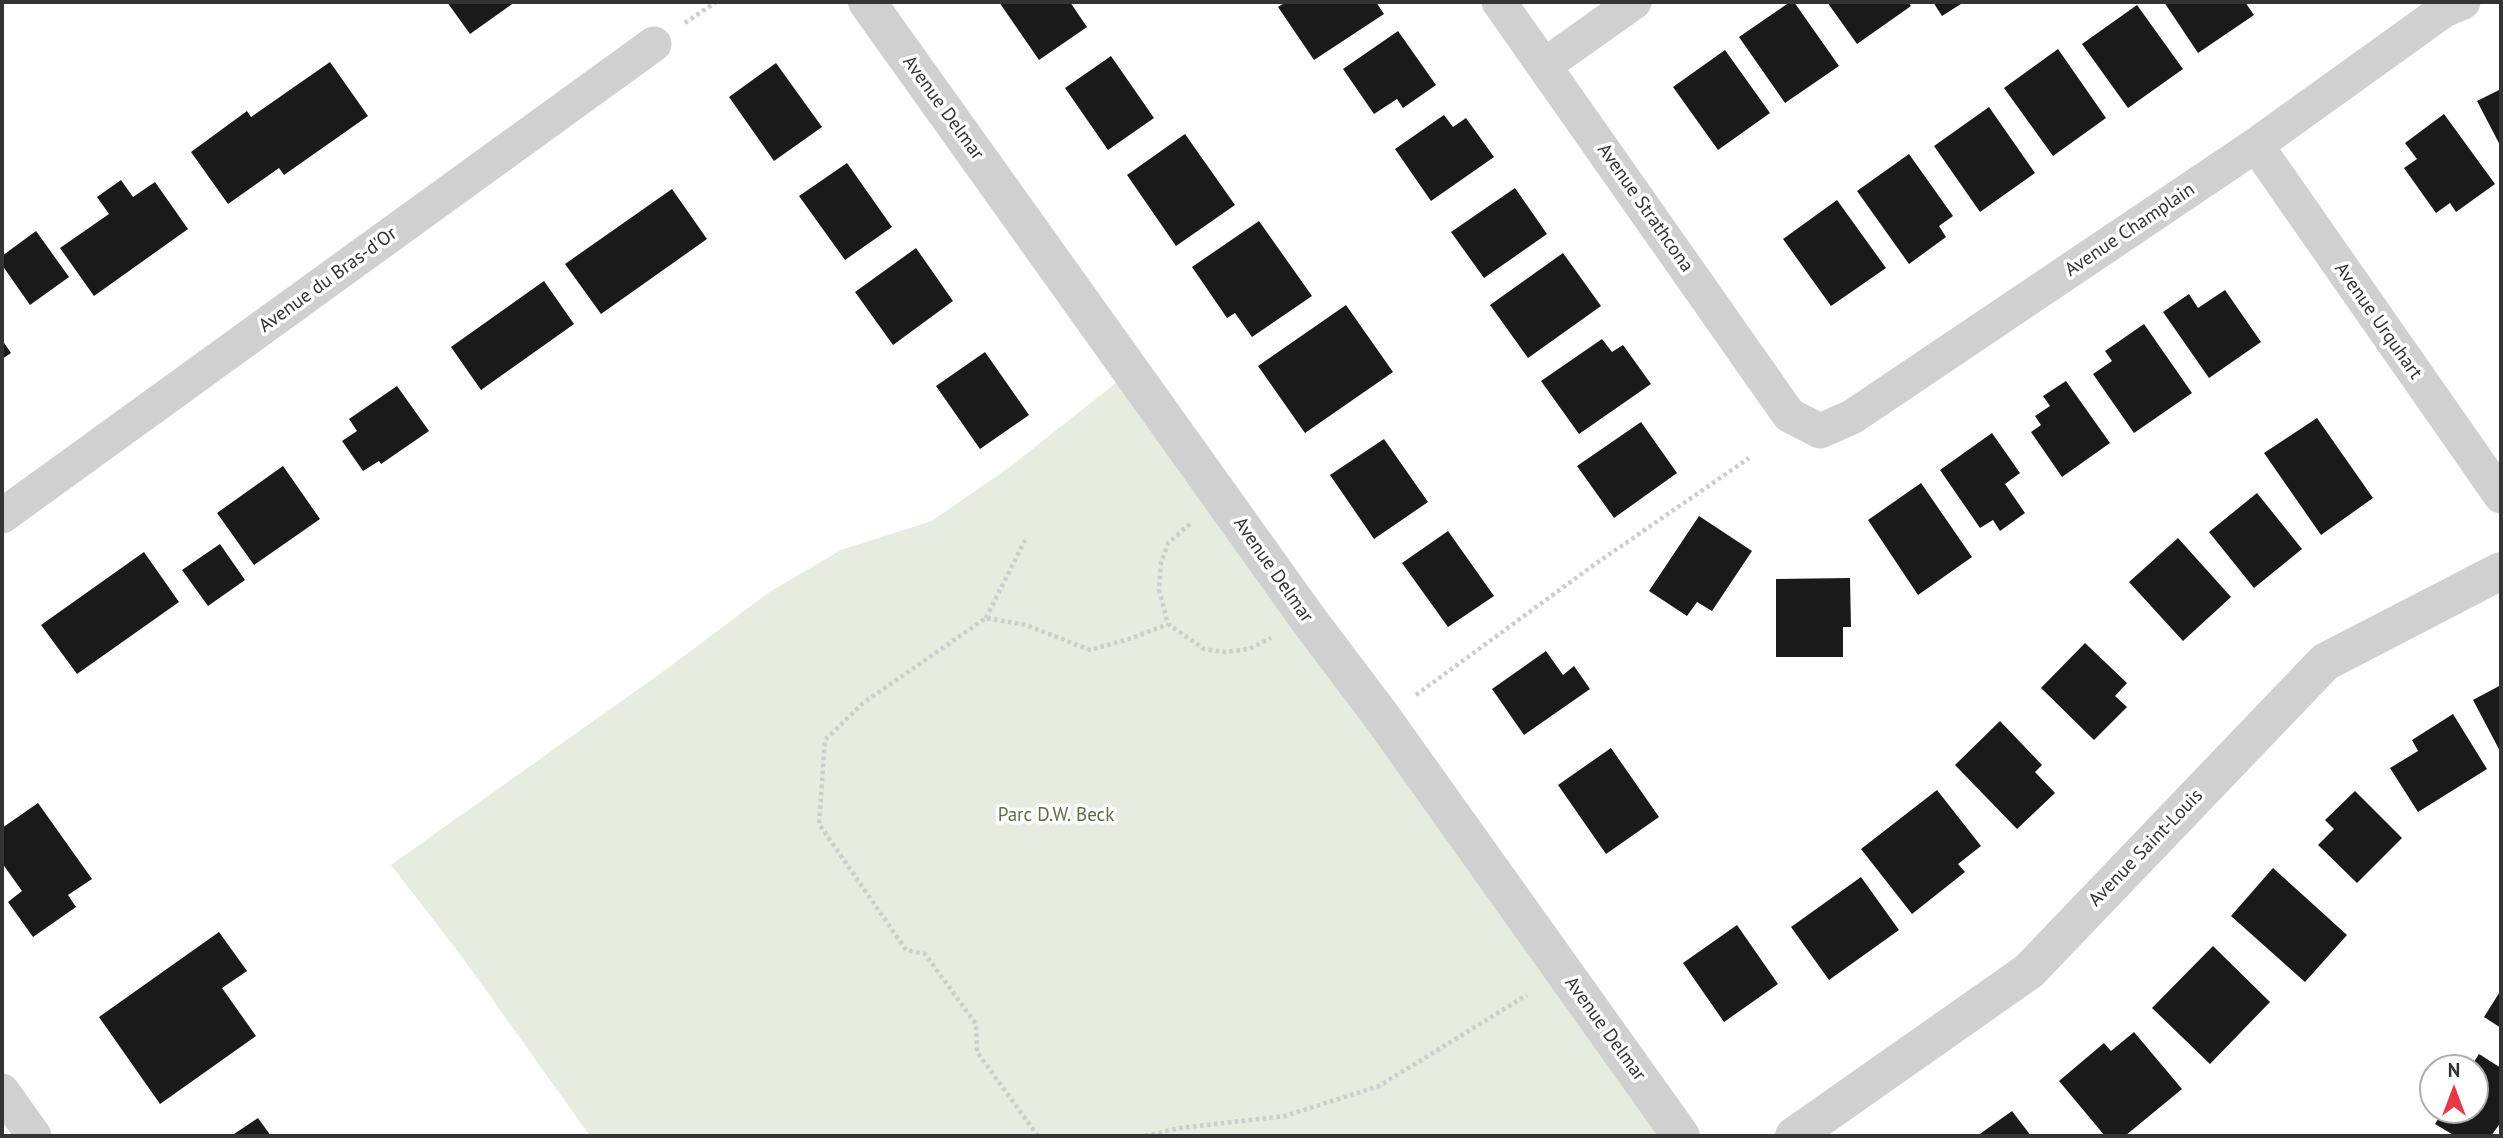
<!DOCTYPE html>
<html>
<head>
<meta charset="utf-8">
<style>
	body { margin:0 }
	#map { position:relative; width:2503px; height:1138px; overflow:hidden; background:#fff; font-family:"PT Sans",sans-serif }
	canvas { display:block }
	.frame { position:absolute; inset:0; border:4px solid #333; pointer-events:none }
	.north { position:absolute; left:2419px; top:1054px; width:70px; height:70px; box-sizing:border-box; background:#fff; border:2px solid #adadad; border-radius:50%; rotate:0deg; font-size:19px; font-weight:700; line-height:28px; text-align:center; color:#333 }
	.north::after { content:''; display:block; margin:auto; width:24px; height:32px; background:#e63946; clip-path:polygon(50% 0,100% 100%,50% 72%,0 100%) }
</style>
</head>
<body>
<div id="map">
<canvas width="2503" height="1138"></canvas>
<div class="frame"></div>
<div class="north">N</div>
</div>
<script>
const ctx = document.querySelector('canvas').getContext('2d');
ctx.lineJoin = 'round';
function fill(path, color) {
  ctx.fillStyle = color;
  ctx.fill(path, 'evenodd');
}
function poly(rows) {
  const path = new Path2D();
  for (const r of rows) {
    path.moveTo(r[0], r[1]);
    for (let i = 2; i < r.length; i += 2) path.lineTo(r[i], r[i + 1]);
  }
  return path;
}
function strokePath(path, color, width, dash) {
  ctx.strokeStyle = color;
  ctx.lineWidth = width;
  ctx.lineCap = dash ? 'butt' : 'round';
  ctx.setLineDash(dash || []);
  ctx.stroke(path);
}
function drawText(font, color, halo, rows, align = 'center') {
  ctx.font = font + ' "PT Sans",sans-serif';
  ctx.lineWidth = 7;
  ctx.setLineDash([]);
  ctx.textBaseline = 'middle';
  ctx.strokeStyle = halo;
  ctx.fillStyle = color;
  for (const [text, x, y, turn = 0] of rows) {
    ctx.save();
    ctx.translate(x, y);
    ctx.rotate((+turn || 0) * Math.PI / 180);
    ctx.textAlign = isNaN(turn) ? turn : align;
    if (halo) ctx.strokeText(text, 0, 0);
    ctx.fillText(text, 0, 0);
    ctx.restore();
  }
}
const green = poly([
	[1126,375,1681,1136,590,1136,463,958,391,865,668,668,768,593,841,550,932,521,1011,466]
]);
const building = poly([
	[447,2,515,2,470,34],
	[999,2,1070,2,1087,27,1039,60],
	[1286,2,1376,2,1384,14,1314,60,1278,7],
	[1790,2,1794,2,1839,66,1785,103,1739,37],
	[1827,2,1908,2,1911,6,1857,44],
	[1933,2,1964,2,1942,16],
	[2164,2,2245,2,2254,15,2198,53],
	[2137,5,2183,69,2128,108,2082,44],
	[1398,31,1436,85,1403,108,1397,99,1374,114,1343,69],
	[2058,49,2106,118,2053,156,2004,88],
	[1725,50,1770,113,1718,150,1673,87],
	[1111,56,1154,118,1108,150,1065,88],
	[330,62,368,116,284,175,279,168,228,204,191,152,247,111,251,117],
	[776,63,822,127,774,161,729,97],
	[2501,89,2501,147,2477,101],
	[1989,107,2035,173,1980,212,1934,146],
	[2444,114,2495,184,2456,212,2450,203,2436,213,2404,168,2417,159,2405,143],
	[1444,115,1453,127,1466,118,1494,157,1431,201,1395,149],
	[1185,134,1235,205,1176,246,1127,175],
	[1909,154,1953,216,1939,226,1946,237,1909,264,1857,191],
	[847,163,892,227,845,260,799,196],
	[121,180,133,197,155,182,188,229,94,296,60,248,109,214,97,197],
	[1515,188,1547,234,1484,278,1451,232],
	[672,189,707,239,601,314,565,264],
	[1837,200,1886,268,1831,306,1783,239],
	[1259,221,1312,296,1252,337,1235,313,1227,318,1192,267],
	[36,231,69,277,30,305,2,265,2,256],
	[916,248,953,301,893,345,855,292],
	[1563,253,1601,306,1528,358,1490,305],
	[544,281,574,324,481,390,451,347],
	[2225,290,2261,342,2209,378,2163,312,2189,294,2198,308],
	[1346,305,1393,372,1305,433,1258,366],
	[2144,324,2192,393,2134,433,2093,374,2112,361,2105,351],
	[1602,339,1612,352,1623,345,1651,384,1579,434,1541,381],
	[2,340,11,353,2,359],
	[985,352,1029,415,980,449,936,386],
	[2066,381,2110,443,2062,477,2031,432,2041,425,2035,416,2050,406,2043,396],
	[397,386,429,431,381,464,379,461,363,471,342,441,357,431,349,419],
	[2317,418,2373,498,2321,535,2264,453],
	[1641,422,1677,473,1614,518,1577,466],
	[1992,433,2020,473,2005,484,2025,513,2000,531,1993,520,1980,528,1940,470],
	[1384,439,1428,502,1374,539,1330,475],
	[283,466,320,519,254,565,217,513],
	[1921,483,1972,557,1918,595,1868,520],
	[2257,493,2302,549,2254,588,2209,532],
	[1699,516,1752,551,1712,611,1697,602,1687,616,1649,591],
	[1448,531,1494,596,1448,627,1402,563],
	[2178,538,2231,597,2183,641,2129,582],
	[220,544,245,580,208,606,182,570],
	[144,552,179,602,77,674,41,625],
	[1850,578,1851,627,1843,627,1843,657,1776,657,1776,579],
	[2085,643,2127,683,2115,696,2127,707,2094,740,2041,688],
	[1546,651,1563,675,1574,666,1590,689,1524,735,1492,689],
	[2501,685,2501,753,2473,700],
	[2453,714,2487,769,2418,812,2390,768,2418,751,2412,740],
	[2000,721,2042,765,2035,772,2055,793,2017,829,1955,765],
	[1611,748,1659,817,1606,854,1558,785],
	[1937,790,1981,846,1958,864,1965,872,1912,914,1861,849],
	[2355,791,2402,838,2357,883,2318,845,2334,829,2325,820],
	[38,803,92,879,68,895,76,907,33,937,8,902,22,891,2,863,2,828],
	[2273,868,2347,935,2305,982,2231,916],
	[1861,877,1899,930,1829,980,1791,927],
	[1737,925,1778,984,1724,1022,1683,963],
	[219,932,247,971,222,988,256,1036,160,1104,99,1017],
	[2213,946,2270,1002,2210,1064,2152,1008],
	[2501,990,2501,1028,2484,1017],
	[2134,1032,2182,1089,2125,1136,2105,1136,2059,1081,2104,1043,2111,1051],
	[2479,1054,2501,1068,2501,1122,2491,1136,2455,1136,2435,1124,2444,1110,2475,1110,2475,1068,2470,1068],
	[2012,1111,2031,1136,1977,1136],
	[258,1118,271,1136,231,1136]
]);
const path = poly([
	[685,23,716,2],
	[1190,524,1168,543,1161,563,1159,590,1168,624,1204,649,1225,652,1249,649,1271,638],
	[986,618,1025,540],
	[1416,695,1591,567,1749,458],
	[1038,1136,977,1052,976,1024,925,954,906,950,819,824,825,740,863,703,986,618,1026,625,1090,650,1132,638,1168,624],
	[1145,1136,1180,1128,1285,1116,1379,1086,1527,995]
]);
const minor = poly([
	[1499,2,1789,415,1820,431,1852,417,2256,145,2444,10,2463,2],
	[1545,65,1634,2],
	[2256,145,2501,496],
	[2,516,654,44],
	[2,1091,34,1136]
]);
const tertiary = poly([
	[867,2,1308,619,1382,717,1681,1136],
	[1794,1136,2029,971,2325,662,2501,571]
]);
const streetNames = [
	["Avenue Delmar",943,108,54],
	["Avenue Strathcona",1645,208,55],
	["Avenue Champlain",2130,230,-34],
	["Avenue du Bras-d'Or",328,280,-36],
	["Avenue Urquhart",2378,321,55],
	["Avenue Delmar",1273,570,55],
	["Avenue Saint-Louis",2146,848,-46],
	["Avenue Delmar",1605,1029,54]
];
const parkNames = [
	["Parc D.W. Beck",1056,816]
];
fill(green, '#e6ecdf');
fill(building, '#1a1a1a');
strokePath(path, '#cdcdcd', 4.5, [3.5, 3.5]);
strokePath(minor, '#d0d0d0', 35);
strokePath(tertiary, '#d0d0d0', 38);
drawText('19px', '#333', '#fff', streetNames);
drawText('19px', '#56703f', '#fff', parkNames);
</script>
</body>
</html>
